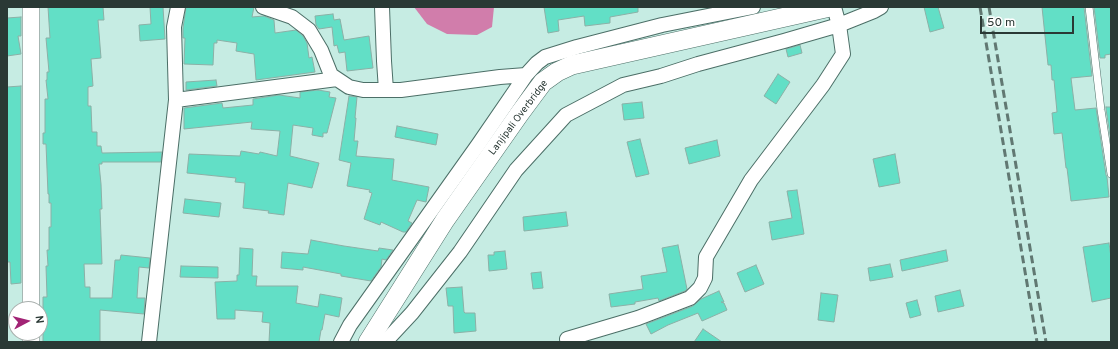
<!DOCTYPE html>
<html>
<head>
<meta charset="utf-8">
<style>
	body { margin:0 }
	#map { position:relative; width:1118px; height:349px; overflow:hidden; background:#c6ece3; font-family:Overpass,sans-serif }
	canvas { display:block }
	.frame { position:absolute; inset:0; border:8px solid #2a3935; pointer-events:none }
	.north { position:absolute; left:8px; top:301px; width:40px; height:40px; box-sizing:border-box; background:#fff; border:1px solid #aab0ae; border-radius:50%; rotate:83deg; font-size:11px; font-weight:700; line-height:16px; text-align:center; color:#2a3935 }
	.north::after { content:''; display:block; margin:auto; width:14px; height:18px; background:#a22375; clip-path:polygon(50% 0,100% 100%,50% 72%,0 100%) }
	.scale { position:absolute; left:980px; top:16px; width:94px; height:18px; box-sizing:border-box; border:2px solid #2a3935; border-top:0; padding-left:5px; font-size:12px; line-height:14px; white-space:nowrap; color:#2a3935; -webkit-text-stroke:3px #fff; paint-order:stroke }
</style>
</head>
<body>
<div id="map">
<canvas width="1118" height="349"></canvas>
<div class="frame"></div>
<div class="north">N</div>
<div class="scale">50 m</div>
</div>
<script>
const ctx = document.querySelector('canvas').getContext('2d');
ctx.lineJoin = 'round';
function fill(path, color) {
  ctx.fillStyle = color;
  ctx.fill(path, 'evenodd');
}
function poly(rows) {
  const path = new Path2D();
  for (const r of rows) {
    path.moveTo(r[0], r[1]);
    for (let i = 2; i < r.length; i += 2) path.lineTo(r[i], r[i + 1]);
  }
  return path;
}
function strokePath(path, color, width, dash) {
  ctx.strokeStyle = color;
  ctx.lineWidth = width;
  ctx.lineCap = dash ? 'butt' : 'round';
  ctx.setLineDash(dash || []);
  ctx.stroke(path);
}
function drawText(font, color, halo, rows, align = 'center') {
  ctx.font = font + ' Overpass,sans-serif';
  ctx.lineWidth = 3;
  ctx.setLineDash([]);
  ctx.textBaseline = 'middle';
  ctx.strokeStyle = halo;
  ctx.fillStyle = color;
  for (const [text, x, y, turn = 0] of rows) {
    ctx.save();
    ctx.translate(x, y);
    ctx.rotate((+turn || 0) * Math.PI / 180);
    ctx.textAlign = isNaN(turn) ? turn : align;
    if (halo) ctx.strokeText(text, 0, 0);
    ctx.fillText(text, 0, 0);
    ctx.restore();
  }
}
const water = poly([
	[414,7,494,7,492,27,477,35,447,34,427,24]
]);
const building = poly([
	[48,7,103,7,104,20,98,20,101,58,91,59,93,86,88,87,88,106,91,106,92,132,97,132,97,146,101,146,102,153,162,152,161,162,102,162,102,164,99,164,101,184,102,209,100,209,102,264,84,264,85,287,90,287,90,298,112,298,115,260,120,260,121,255,150,258,149,268,139,267,137,298,145,298,144,314,100,310,100,342,43,342,43,297,47,297,46,266,48,266,47,250,49,250,49,227,51,227,51,203,49,203,49,194,48,194,46,144,43,144,43,133,45,133,45,99,48,99,46,80,47,80,47,72,49,72,46,38,50,38,48,7],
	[150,7,163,7,165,39,140,41,139,25,151,24,150,7],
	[186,7,254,7,252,17,264,16,274,20,275,33,296,30,303,36,307,43,309,58,312,57,315,72,256,80,254,54,236,51,237,43,217,40,217,43,214,43,213,65,184,64,185,38,183,38,183,28,186,7],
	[544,7,638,7,638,12,610,17,610,23,585,26,584,16,558,20,559,31,548,33,544,7],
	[924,7,938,7,944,28,930,32,924,7],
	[1042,7,1084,7,1092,76,1071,78,1075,110,1096,108,1106,175,1107,177,1109,197,1071,201,1067,168,1066,168,1062,133,1054,134,1052,113,1057,112,1054,80,1052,80,1051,65,1048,65,1042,7],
	[1094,7,1111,7,1111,54,1105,55,1105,58,1100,58,1094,7],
	[333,14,334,20,340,19,344,40,369,36,373,68,347,71,345,52,339,53,337,45,334,46,332,27,319,29,316,25,315,16,333,14],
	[21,17,21,36,18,36,21,54,7,56,7,18,21,17],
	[800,45,802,53,788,57,786,49,800,45],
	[778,74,790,82,776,104,764,96,778,74],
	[216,80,217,86,186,90,186,82,216,80],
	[21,86,21,283,11,284,10,262,7,262,7,87,21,86],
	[318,90,330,92,329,97,336,98,327,133,323,133,323,137,312,135,313,128,293,125,290,156,319,163,312,188,288,183,284,215,268,213,269,211,243,208,245,183,235,182,236,178,187,173,189,154,240,156,241,151,259,154,260,152,277,156,280,131,251,129,252,122,184,129,184,108,222,103,223,108,253,105,253,99,279,95,300,98,300,92,318,90],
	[349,96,357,97,355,118,356,118,354,141,358,141,356,156,394,159,392,180,429,187,426,202,417,200,408,221,412,223,406,232,403,232,381,222,380,225,364,219,372,193,369,192,370,190,347,186,351,163,339,160,349,96],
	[642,102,644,118,624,120,622,104,642,102],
	[1106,107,1111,107,1111,142,1106,109,1106,107],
	[397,126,438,134,436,145,395,137,397,126],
	[640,139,649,174,636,177,627,142,640,139],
	[717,140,720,156,689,164,685,148,717,140],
	[895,154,900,183,879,187,873,159,895,154],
	[797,190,804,234,772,240,769,222,792,218,787,191,797,190],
	[185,199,221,203,219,217,183,213,185,199],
	[566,212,568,226,524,231,523,217,566,212],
	[311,240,344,246,378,251,379,248,393,250,386,260,382,259,381,267,371,281,341,276,341,274,303,267,303,270,281,268,282,252,308,254,311,240],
	[1109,243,1111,257,1111,298,1092,302,1083,247,1109,243],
	[678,245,687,289,685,291,659,301,658,298,635,302,635,304,611,307,609,294,643,289,641,276,667,272,662,248,678,245],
	[240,248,253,249,252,276,257,276,256,286,298,286,296,303,318,307,320,294,342,298,339,317,325,314,322,330,321,330,319,342,269,342,270,323,262,322,263,312,235,310,235,319,217,319,215,282,237,281,237,275,239,275,240,248],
	[946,250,948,261,902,271,900,260,946,250],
	[505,251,507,269,489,271,488,255,494,255,494,252,505,251],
	[890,264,893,277,870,281,868,268,890,264],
	[756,265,764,284,745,292,737,273,756,265],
	[181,266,218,267,218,278,180,277,181,266],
	[541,272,543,288,533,289,531,273,541,272],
	[462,287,464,312,465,313,475,313,476,331,454,333,453,306,448,306,446,288,462,287],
	[960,290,964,306,938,312,935,296,960,290],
	[719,291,724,302,721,302,724,303,727,310,702,321,698,313,668,325,651,334,646,324,693,306,701,299,719,291],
	[821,293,838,295,834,322,818,320,821,293],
	[917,300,921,315,910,318,906,303,917,300],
	[703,329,722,342,694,342,703,329]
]);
const service = poly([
	[1089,7,1101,110,1111,174]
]);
const minor = poly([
	[263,7,292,17,309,30,321,50,331,75,349,87,363,90,401,90,500,77,526,75],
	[382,7,384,61,386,90],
	[176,100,337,79],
	[567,339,638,318,690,298,700,288,705,278,706,257,751,180,823,85,843,54,839,25,834,7],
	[149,342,176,100,174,27,178,7],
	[341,342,350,325,478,145,526,75,537,63,545,57,577,47,662,25,753,7],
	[385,342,412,313,460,252,516,170,566,115,623,85,661,76,698,64,784,41,839,25,874,11,881,7]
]);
const tertiary = poly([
	[31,7,31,309],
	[31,333,31,342]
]);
const secondary = poly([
	[368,342,445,220,520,113,543,82,557,72,572,65,830,7]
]);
const rail = poly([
	[980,7,1037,342],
	[989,7,1046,342]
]);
const streetNames = [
	["Lanjipali Overbridge",519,118,-53]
];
fill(water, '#d17dab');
fill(building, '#62dfc6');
strokePath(building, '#8bb0a6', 1);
strokePath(service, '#4c6f67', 8);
strokePath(minor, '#4c6f67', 16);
strokePath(tertiary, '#4c6f67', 18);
strokePath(secondary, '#4c6f67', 20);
strokePath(service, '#fff', 7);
strokePath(minor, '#fff', 14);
strokePath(tertiary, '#fff', 17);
strokePath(secondary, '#fff', 19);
strokePath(rail, '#617872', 3, [8, 4]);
drawText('10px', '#2a3935', '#fff', streetNames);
</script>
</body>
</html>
